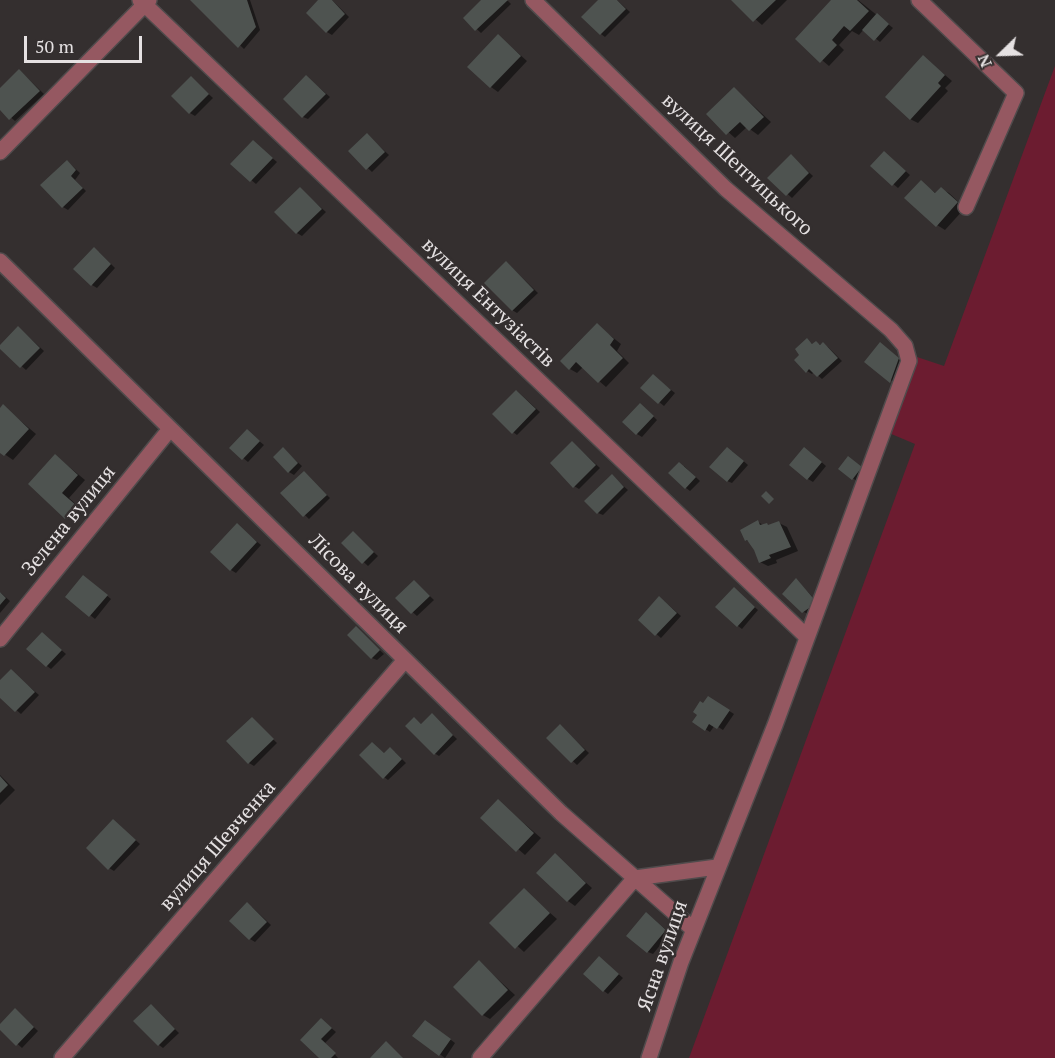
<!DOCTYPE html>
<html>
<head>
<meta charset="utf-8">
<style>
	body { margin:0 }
	#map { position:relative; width:1055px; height:1058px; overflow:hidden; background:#342f2f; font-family:"PT Serif",serif }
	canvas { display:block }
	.north { position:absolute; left:971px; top:24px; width:60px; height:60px; -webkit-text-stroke:4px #342f2f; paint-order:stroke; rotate:247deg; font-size:16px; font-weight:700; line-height:24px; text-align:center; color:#e5e1e2 }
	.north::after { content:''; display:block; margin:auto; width:21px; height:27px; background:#e5e1e2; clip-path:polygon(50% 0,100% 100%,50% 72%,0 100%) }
	.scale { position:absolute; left:24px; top:36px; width:118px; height:27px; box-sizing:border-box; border:3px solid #e5e1e2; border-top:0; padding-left:8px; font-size:18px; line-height:21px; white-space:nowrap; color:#e5e1e2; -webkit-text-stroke:4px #342f2f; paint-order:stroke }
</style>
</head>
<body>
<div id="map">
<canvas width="1055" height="1058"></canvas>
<div class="north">N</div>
<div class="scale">50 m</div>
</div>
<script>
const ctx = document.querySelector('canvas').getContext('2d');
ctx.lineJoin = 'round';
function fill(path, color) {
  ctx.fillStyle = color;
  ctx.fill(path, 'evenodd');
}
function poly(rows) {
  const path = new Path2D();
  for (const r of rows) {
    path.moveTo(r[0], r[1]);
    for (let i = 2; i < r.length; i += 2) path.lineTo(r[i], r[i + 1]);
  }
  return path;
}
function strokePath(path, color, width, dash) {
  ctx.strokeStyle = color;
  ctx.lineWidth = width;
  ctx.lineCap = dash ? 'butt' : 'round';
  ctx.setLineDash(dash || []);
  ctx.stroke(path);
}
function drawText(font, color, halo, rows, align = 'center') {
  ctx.font = font + ' "PT Serif",serif';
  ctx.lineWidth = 5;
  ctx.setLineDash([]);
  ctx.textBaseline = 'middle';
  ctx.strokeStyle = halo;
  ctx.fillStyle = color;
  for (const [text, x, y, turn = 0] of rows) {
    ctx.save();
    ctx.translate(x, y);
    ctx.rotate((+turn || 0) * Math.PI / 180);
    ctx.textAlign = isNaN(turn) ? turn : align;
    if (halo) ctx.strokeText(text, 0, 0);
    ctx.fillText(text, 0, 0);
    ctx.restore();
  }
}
const green = poly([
	[1055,66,1055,1058,689,1058,915,444,889,433,917,357,944,366]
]);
const shadow = poly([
	[192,0,250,0,260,30,244,49],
	[321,0,332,0,349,17,332,35,327,32],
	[483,0,507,0,511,4,481,33,465,18],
	[600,0,617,0,630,12,605,37,601,34],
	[787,0,762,25,735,1,736,0],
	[833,0,858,0,893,28,880,42,864,29,859,35,852,31,839,45,844,50,829,66,797,39],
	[499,36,527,61,498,92,491,87],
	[924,57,952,81,945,88,948,91,918,123,910,119],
	[20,71,44,94,15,121,0,108,0,90],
	[307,77,330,97,308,119,303,117],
	[191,78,213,98,195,116,190,113],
	[735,89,771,122,758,135,747,127,735,138,708,114],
	[367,135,389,155,372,172,350,151],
	[253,142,277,162,256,184,232,164],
	[884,152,910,175,898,188,872,166],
	[791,156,813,176,792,198,770,178],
	[67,161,80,173,75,180,86,191,68,210,63,207],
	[921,182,937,194,941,189,949,193,965,208,945,230,937,225],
	[300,189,326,212,302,236,297,233],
	[99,252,115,268,97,288,92,285],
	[507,263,538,293,517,313,512,310],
	[597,325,621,344,617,351,629,363,606,387,583,367,577,373,570,369],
	[19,328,44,351,26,370,0,347],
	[807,340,814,345,816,343,828,347,842,361,822,379,814,372,812,374,807,371,802,355],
	[885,347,903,362,896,384,866,361],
	[653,376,675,393,664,406,642,388],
	[517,391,540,412,517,435,513,432],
	[3,406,36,434,13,460,0,451,0,410],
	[645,408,657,420,642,437,637,434],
	[247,431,264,445,248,462,231,448],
	[573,443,600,468,579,489,574,486],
	[283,449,302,466,294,475,289,472],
	[732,451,748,465,732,483,727,481],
	[810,452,826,466,813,482,808,479],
	[56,456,85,480,69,498,83,511,73,522,66,518],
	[853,461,866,471,858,482,840,469],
	[684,466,700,481,690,491,686,488],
	[304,473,330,498,309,519,282,493],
	[612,476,628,490,603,515,598,513],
	[758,522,765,526,779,523,787,527,798,551,776,560,777,563,768,566,760,562,751,543,746,540],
	[237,525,261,545,236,573,231,570],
	[353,533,378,556,368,566,343,543],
	[88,580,111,599,95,619,67,597],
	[797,580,817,602,814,610,808,614,802,611],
	[414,581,434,600,417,616,397,598],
	[734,589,758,610,742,629,738,626],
	[0,592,10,601,0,613],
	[664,601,681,616,661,638,640,620],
	[356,628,384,654,377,660,372,658],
	[43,634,66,654,51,669,47,666],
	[11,671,39,695,21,714,0,696,0,682],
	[709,698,734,714,723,730,715,725,710,732,694,722],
	[432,715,457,739,439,756,434,753,415,719,422,725],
	[252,719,277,743,254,766,249,763],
	[560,726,589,753,577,765,548,738],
	[373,744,385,754,395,752,406,763,388,780,384,777],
	[0,775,15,790,0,805],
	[498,801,541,838,525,855,482,818],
	[114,821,140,844,114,871,109,868],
	[555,855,592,888,575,906,568,901],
	[524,890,557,919,524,952,492,923],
	[252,907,271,925,255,942,250,939],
	[651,917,670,933,653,954,648,952],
	[600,958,623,978,608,994,604,991],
	[479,962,515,995,490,1019,483,1015],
	[151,1006,179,1033,163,1048,159,1045],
	[16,1010,38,1031,22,1048,0,1028],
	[322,1020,336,1032,325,1043,338,1058,321,1058,302,1040],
	[430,1024,455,1043,445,1058,415,1036]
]);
const building = poly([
	[190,0,247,0,256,27,238,48],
	[318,0,332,0,345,14,326,33,306,13],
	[481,0,508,0,475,31,463,18],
	[598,0,617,0,626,9,600,35,581,17],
	[731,0,776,0,753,22],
	[831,0,857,0,869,11,850,31,844,26,832,40,837,45,820,63,795,39],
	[877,13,889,24,874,41,862,30],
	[498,34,521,56,490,88,467,67],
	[923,55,945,75,938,83,941,86,910,120,885,97],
	[19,69,40,91,9,120,0,110,0,88],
	[306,75,326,94,302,118,283,99],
	[191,76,209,94,189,114,171,96],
	[734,87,764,117,749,131,740,122,726,135,706,114],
	[367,133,385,152,366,170,348,151],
	[253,140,273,158,250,182,230,164],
	[884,151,906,171,892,186,870,166],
	[791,154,809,173,786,196,767,178],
	[67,160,76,170,71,176,83,188,62,208,40,185],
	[921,180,935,193,941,187,958,202,936,227,904,198],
	[300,187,322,209,296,234,274,212],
	[94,247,111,264,91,286,73,269],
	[506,261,534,290,512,311,484,283],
	[597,323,614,339,610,345,623,358,598,383,576,362,569,370,560,361],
	[18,326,40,348,20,368,0,349,0,345],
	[807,338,812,344,816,341,820,345,823,342,838,358,817,377,809,369,806,373,794,360,799,355,795,349],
	[880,342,899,358,890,383,864,362],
	[653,374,671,390,658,404,640,388],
	[516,390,536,409,512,434,492,414],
	[640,403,654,416,636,435,622,422],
	[3,404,29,429,4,456,0,453,0,408],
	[247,429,260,441,242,460,229,448],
	[572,441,596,465,573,488,550,463],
	[283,447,298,463,288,473,273,457],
	[727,447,744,461,727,482,709,467],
	[804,447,822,462,807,480,789,465],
	[55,454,78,475,62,493,77,506,65,519,28,484],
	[848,456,862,467,852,480,838,469],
	[679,462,696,477,685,489,668,473],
	[304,471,327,495,303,517,280,493],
	[612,474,624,487,597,514,584,501],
	[766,491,774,499,769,504,761,496],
	[758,520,760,525,767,523,768,525,779,521,791,547,769,555,771,558,759,563,754,550,747,540,745,541,740,530],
	[237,523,257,542,230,571,210,552],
	[353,531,374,552,362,564,341,543],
	[83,575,108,595,89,617,65,597],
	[796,578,813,598,809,608,802,613,782,594],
	[414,580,430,596,411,614,395,598],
	[734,587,755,607,737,627,715,607],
	[0,592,6,598,0,605],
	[659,596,677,613,655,636,638,620],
	[356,626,380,650,371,659,347,635],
	[42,632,62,650,46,667,26,649],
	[11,669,35,692,15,712,0,698,0,680],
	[708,696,730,710,717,729,709,724,705,731,692,722,697,715,693,712,700,701,703,703],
	[432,713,453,735,434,755,405,726,414,717,421,724],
	[252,717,274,739,248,764,226,741],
	[560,724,585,750,571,763,546,738],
	[372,742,384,753,390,747,402,759,383,779,359,755],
	[0,776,8,785,0,793],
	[498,799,534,833,516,852,480,818],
	[113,819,136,840,108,870,86,848],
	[555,853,586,883,567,902,536,873],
	[524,888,550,913,515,949,489,923],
	[247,902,267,922,249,940,229,921],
	[646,912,666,930,647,953,626,936],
	[599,956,619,974,603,992,583,974],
	[479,960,508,990,482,1016,453,987],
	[151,1004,175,1029,158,1046,133,1021],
	[15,1008,34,1027,16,1046,0,1030,0,1024],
	[321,1018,332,1028,321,1039,336,1053,331,1058,319,1058,300,1040],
	[425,1020,451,1039,439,1056,412,1036],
	[386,1041,403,1058,370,1058]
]);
const minor = poly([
	[140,0,807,637],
	[533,0,726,189,891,330,905,346,909,361,775,725,681,962,649,1058],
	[919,0,1016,93,966,207],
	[0,152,149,0],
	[0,261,561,813,693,929],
	[0,639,170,429],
	[62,1058,405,660],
	[480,1058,635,878,717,867]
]);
const streetNames = [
	["вулиця Шептицького",737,165,43],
	["вулиця Ентузіастів",488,303,44],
	["Зелена вулиця",69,521,-51],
	["Лісова вулиця",358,584,45],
	["вулиця Шевченка",218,846,-49],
	["Ясна вулиця",663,956,-71]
];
fill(green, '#6c1c30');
fill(shadow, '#0007');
fill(building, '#4e5350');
strokePath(minor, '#504b4c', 18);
strokePath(minor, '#955861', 15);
drawText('20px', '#e5e1e2', '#342f2f', streetNames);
</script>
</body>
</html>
